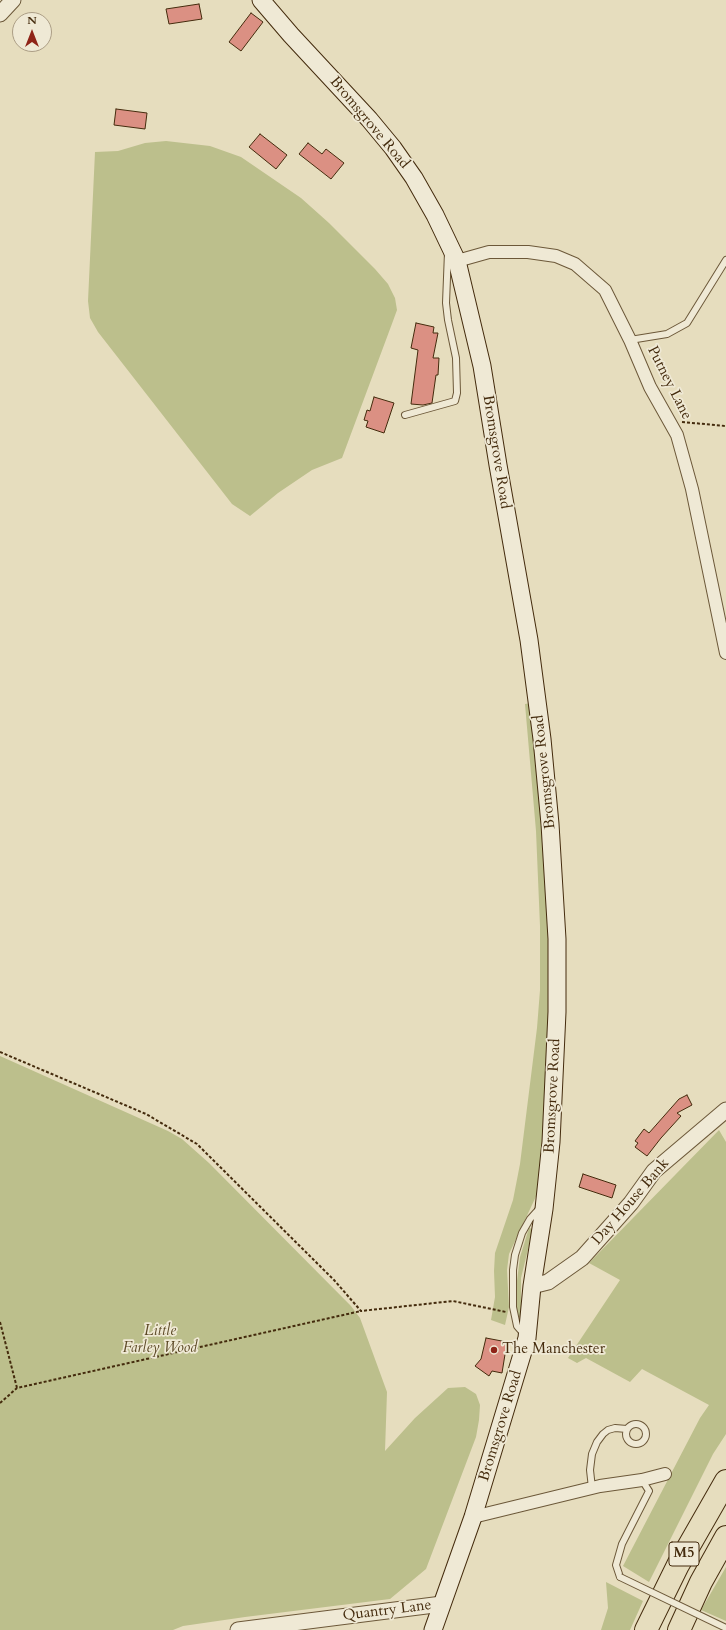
<!DOCTYPE html>
<html>
<head>
<meta charset="utf-8">
<style>
	body { margin:0 }
	#map { position:relative; width:726px; height:1630px; overflow:hidden; background:#e6ddbe; font-family:Cardo,serif }
	canvas { display:block }
	.north { position:absolute; left:12px; top:12px; width:40px; height:40px; box-sizing:border-box; background:#efe9d5; border:1px solid #ab9d85; border-radius:50%; rotate:0deg; font-size:11px; font-weight:700; line-height:16px; text-align:center; color:#442b0d }
	.north::after { content:''; display:block; margin:auto; width:14px; height:18px; background:#8f2418; clip-path:polygon(50% 0,100% 100%,50% 72%,0 100%) }
</style>
</head>
<body>
<div id="map">
<canvas width="726" height="1630"></canvas>
<div class="north">N</div>
</div>
<script>
const ctx = document.querySelector('canvas').getContext('2d');
ctx.lineJoin = 'round';
function fill(path, color) {
  ctx.fillStyle = color;
  ctx.fill(path, 'evenodd');
}
function poly(rows) {
  const path = new Path2D();
  for (const r of rows) {
    if (r.length === 3) {
      path.moveTo(r[0] + r[2], r[1]);
      path.arc(r[0], r[1], r[2], 0, 2 * Math.PI);
      continue;
    }
    path.moveTo(r[0], r[1]);
    for (let i = 2; i < r.length; i += 2) path.lineTo(r[i], r[i + 1]);
  }
  return path;
}
function strokePath(path, color, width, dash) {
  ctx.strokeStyle = color;
  ctx.lineWidth = width;
  ctx.lineCap = dash ? 'butt' : 'round';
  ctx.setLineDash(dash || []);
  ctx.stroke(path);
}
function drawText(font, color, halo, rows, align = 'center') {
  ctx.font = font + ' Cardo,serif';
  ctx.lineWidth = 3.5;
  ctx.setLineDash([]);
  ctx.textBaseline = 'middle';
  ctx.strokeStyle = halo;
  ctx.fillStyle = color;
  for (const [text, x, y, turn = 0] of rows) {
    ctx.save();
    ctx.translate(x, y);
    ctx.rotate((+turn || 0) * Math.PI / 180);
    ctx.textAlign = isNaN(turn) ? turn : align;
    if (halo) ctx.strokeText(text, 0, 0);
    ctx.fillText(text, 0, 0);
    ctx.restore();
  }
}
const green = poly([
	[166,141,210,146,241,157,301,198,329,223,375,269,388,284,395,298,397,310,393,321,342,458,312,470,278,493,250,516,232,504,98,332,90,318,88,301,95,152,118,151,145,143],
	[531,703,548,891,550,1012,539,1190,509,1254,507,1270,509,1307,505,1325,491,1320,495,1297,494,1271,495,1253,513,1200,520,1164,537,1028,540,990,540,926,536,831,525,704],
	[0,1056,168,1131,182,1139,209,1163,351,1306,360,1318,387,1392,385,1451,415,1418,448,1388,465,1387,476,1394,480,1405,479,1420,476,1437,426,1569,390,1599,245,1617,183,1626,173,1630,0,1630],
	[719,1130,726,1142,726,1434,713,1454,649,1582,623,1566,700,1418,709,1405,642,1369,630,1382,586,1358,577,1363,568,1358,620,1280,589,1263],
	[529,1228,533,1229,521,1278,521,1318,517,1316,517,1281,520,1257],
	[726,1567,726,1621,701,1610],
	[606,1582,643,1601,630,1630,601,1630,608,1608]
]);
const building = poly([
	[199,4,202,19,169,24,166,9,199,4],
	[251,13,263,22,241,51,229,42,251,13],
	[116,109,147,113,145,129,114,125,116,109],
	[260,134,287,155,276,169,249,147,260,134],
	[308,143,322,154,326,149,344,163,331,179,299,154,308,143],
	[416,323,434,327,433,333,438,333,433,358,439,358,438,375,436,375,432,403,423,405,411,404,418,350,411,348,416,323],
	[374,397,394,403,384,433,366,427,368,421,364,420,367,410,370,411,374,397],
	[687,1095,692,1105,677,1113,681,1116,661,1138,647,1156,635,1147,638,1143,635,1141,644,1129,649,1133,679,1099,687,1095],
	[583,1174,616,1185,612,1198,579,1187,583,1174],
	[486,1338,507,1342,502,1373,492,1371,489,1376,475,1366,481,1359,486,1338]
]);
const path = poly([
	[682,422,726,426],
	[0,1052,146,1114,197,1144,334,1280,361,1311,453,1301,506,1312],
	[0,1322,17,1388],
	[0,1403,17,1388,361,1311]
]);
const service = poly([
	[630,340,667,334,687,323,726,260],
	[405,415,455,401,457,393,456,358,448,320,446,303,448,252],
	[524,1334,517,1326,513,1307,513,1270,515,1255,522,1233,530,1219,539,1209,541,1209],
	[636,1434,10],
	[592,1488,590,1470,592,1454,597,1442,603,1434,608,1430,615,1428,627,1429],
	[620,1577,616,1565,622,1544,649,1491,642,1480]
]);
const minor = poly([
	[457,261,489,252,528,252,556,256,575,264,605,290,630,340,650,387,677,435,692,489,726,653],
	[473,1517,600,1486,642,1480,665,1474]
]);
const tertiary = poly([
	[0,14,13,0],
	[532,1286,548,1282,582,1258,631,1203,654,1171,726,1110],
	[238,1630,442,1604]
]);
const secondary = poly([
	[261,0,291,35,369,119,393,148,414,178,435,215,457,261,482,366,498,465,529,640,542,739,550,824,557,939,557,1012,551,1142,544,1209,532,1286,527,1338,473,1517,433,1630]
]);
const motorway = poly([
	[646,1630,678,1565,726,1481],
	[679,1630,701,1582,726,1537]
]);
const serviceBridge = poly([
	[620,1577,726,1628]
]);
const markers = [
	[494,1350,4,"#8f2418"]
];
const shields = [
	[684,1554,30]
];
const shieldNames = [
	["M5",684,1554]
];
const streetNames = [
	["Bromsgrove Road",369,123,50],
	["Putney Lane",669,383,63],
	["Bromsgrove Road",496,452,81],
	["Bromsgrove Road",545,772,-96],
	["Bromsgrove Road",553,1096,-87],
	["Day House Bank",631,1202,-49],
	["Bromsgrove Road",501,1426,-73],
	["Quantry Lane",387,1611,-7]
];
const parkNames = [
	["Little",160,1332],
	["Farley Wood",160,1349]
];
const poiNames = [
	["The Manchester",502,1350]
];
fill(green, '#bcbf8c');
fill(building, '#db9083');
strokePath(building, '#442b0d', 1);
strokePath(service, '#6c5839', 8);
strokePath(minor, '#6c5839', 14);
strokePath(tertiary, '#6c5839', 17);
strokePath(secondary, '#442b0d', 19);
strokePath(motorway, '#442b0d', 24);
strokePath(path, '#442b0d', 2, [3, 2]);
strokePath(service, '#efe9d5', 6);
strokePath(minor, '#efe9d5', 12);
strokePath(tertiary, '#efe9d5', 15);
strokePath(secondary, '#efe9d5', 17);
strokePath(motorway, '#e6ddbe', 22);
strokePath(serviceBridge, '#6c5839', 8, []);
strokePath(serviceBridge, '#efe9d5', 6);
for (const [x, y, r, color] of markers) {
  const dot = new Path2D();
  dot.arc(x, y, r, 0, 2 * Math.PI);
  ctx.fillStyle = color;
  ctx.fill(dot);
  strokePath(dot, '#efe9d5', 1.5);
}
for (const [x, y, w] of shields) {
  const box = new Path2D();
  box.roundRect(x - w / 2, y - 12, w, 24, 3);
  ctx.fillStyle = '#efe9d5';
  ctx.fill(box);
  strokePath(box, '#442b0d', 1);
}
drawText('bold 14px', '#442b0d', null, shieldNames);
drawText('15px', '#442b0d', '#efe9d5', streetNames);
drawText('italic 15px', '#5c4926', '#efe9d5', parkNames);
drawText('15px', '#442b0d', '#efe9d5', poiNames, 'left');
</script>
</body>
</html>
